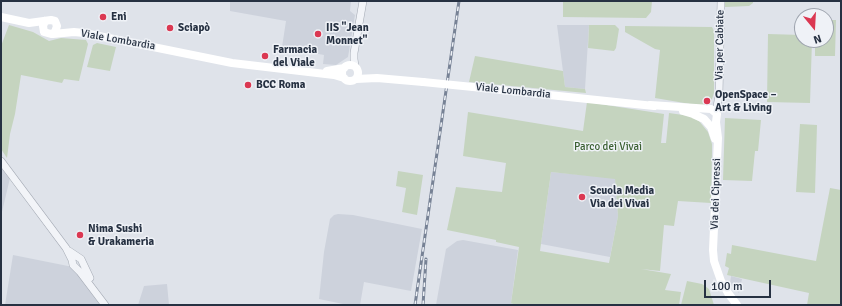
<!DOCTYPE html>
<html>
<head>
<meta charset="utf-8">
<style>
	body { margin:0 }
	#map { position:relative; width:842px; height:306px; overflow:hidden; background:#dfe3ea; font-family:Signika,sans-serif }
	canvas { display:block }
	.frame { position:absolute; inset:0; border:2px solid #263142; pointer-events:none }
	.north { position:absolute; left:794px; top:8px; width:40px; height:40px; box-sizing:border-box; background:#eff2f7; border:1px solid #9fa5af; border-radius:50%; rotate:162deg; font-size:11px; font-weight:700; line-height:16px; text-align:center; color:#263142 }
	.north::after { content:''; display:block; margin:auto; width:14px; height:18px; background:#db3852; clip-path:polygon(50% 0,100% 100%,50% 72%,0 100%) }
	.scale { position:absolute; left:704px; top:280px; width:67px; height:18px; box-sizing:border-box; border:2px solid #263142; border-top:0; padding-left:5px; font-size:12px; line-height:14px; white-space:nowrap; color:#263142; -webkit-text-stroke:3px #eff2f7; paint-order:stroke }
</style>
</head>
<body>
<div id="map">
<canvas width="842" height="306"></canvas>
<div class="frame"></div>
<div class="north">N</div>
<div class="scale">100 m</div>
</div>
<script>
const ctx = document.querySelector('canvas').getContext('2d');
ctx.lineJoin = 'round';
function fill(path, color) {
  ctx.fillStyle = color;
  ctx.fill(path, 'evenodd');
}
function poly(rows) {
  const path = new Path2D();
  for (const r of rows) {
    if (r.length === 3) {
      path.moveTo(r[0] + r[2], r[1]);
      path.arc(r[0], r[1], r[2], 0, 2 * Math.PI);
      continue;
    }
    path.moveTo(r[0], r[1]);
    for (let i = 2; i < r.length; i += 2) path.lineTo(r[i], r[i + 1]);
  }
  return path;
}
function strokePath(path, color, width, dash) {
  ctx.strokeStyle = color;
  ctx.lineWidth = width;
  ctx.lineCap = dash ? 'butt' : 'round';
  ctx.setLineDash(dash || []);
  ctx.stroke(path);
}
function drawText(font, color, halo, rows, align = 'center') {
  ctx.font = font + ' Signika,sans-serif';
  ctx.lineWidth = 3;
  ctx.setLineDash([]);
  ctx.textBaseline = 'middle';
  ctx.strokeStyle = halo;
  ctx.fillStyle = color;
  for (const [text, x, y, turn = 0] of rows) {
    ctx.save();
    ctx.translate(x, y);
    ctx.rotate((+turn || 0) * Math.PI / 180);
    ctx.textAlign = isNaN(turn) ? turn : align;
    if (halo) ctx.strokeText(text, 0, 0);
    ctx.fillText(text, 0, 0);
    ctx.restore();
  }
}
const built = poly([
	[230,1,351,1,350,11,355,15,348,57,336,65,323,64,324,55,282,47,286,21,230,11],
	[557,25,589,25,585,89,565,87],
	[1,167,10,178,1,216],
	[551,172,615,178,618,216,610,257,541,244],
	[338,214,353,215,422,229,411,291,364,282,360,305,348,305,319,299,324,252,330,219,334,215],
	[463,240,518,250,511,303,515,305,436,305,446,249,457,241],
	[13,255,73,267,102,305,5,305],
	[731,276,742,279,739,293,730,284],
	[167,284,169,305,138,305,144,286]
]);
const green = poly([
	[563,1,652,1,651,12,646,18,563,17],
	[725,1,753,1,753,3,749,6,726,7,725,7],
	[826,20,836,20,835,56,815,56,815,40,826,40],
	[9,25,33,32,49,41,61,38,86,40,88,44,79,81,64,79,62,83,21,75,15,114,10,134,7,158,1,149,1,46],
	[589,25,615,25,619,29,616,48,614,51,588,48],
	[625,26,712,27,714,31,714,93,711,102,702,106,655,98,660,50,655,49,625,32],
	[768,34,802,35,802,40,812,40,810,103,767,102],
	[97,43,116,47,110,71,87,67,93,45],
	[475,56,563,71,565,87,585,89,586,93,469,82],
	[587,102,664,114,661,143,666,143,669,113,690,116,699,121,708,132,712,144,712,152,711,203,678,201,674,226,664,225,660,271,641,269,671,274,665,290,681,292,679,305,515,305,511,303,519,247,496,242,496,240,447,230,456,187,502,192,506,163,463,156,468,112,583,131],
	[551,172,615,179,618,216,609,263,540,251],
	[725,118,761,120,758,151,755,151,752,181,723,180],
	[800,124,817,125,815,193,796,192],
	[398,171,423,175,417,215,402,212,406,188,396,186],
	[830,188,841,190,841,305,807,305,809,293,727,275,729,268,725,266,727,253,731,254,732,245,816,261],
	[687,281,702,284,709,289,714,305,681,305]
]);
const tertiary = poly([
	[355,66,354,59,354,53,363,1],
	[716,112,719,95,721,1],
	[1,161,66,248,72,260,73,265,80,272,105,305],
	[69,251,81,259,90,278]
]);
const secondary = poly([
	[1,17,29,23,51,20,55,21,57,26,55,32,51,34,44,32,43,26,45,21],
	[53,34,74,32,84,33,232,63,334,75,344,78],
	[350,73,8],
	[327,71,344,68],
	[356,79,377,78,423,82],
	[473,87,654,106],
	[650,105,711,109,717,114,716,122,718,138,713,250,714,261,721,281,728,293,737,305],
	[683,111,693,114,704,119,711,127,715,139]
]);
const rail = poly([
	[415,305,459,1],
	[423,305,426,259]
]);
const secondaryBridge = poly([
	[423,82,473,87]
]);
const markers = [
	[103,17,4,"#db3852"],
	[170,28,4,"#db3852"],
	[318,34,4,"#db3852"],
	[265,56,4,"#db3852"],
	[248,85,4,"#db3852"],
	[707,101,4,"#db3852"],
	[582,197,4,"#db3852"],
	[80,235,4,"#db3852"]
];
const poiNames = [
	["Eni",111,17],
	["Sciapò",178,28],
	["IIS \"Jean",326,28],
	["Monnet\"",326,41],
	["Farmacia",273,50],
	["del Viale",273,63],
	["BCC Roma",256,85],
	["OpenSpace –",715,95],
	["Art & Living",715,108],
	["Scuola Media",590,191],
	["Via dei Vivai",590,204],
	["Nima Sushi",88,229],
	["& Urakameria",88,242]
];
const streetNames = [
	["Viale Lombardia",118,40,10],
	["Via per Cabiate",720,45,-89],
	["Viale Lombardia",513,91,6],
	["Via dei Cipressi",716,194,-88]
];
const parkNames = [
	["Parco dei Vivai",608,147]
];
fill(built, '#cdd2dc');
fill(green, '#c5d4bf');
strokePath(tertiary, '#a4aab4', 8);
strokePath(tertiary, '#f2f4f8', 7);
strokePath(secondary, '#fff', 8);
strokePath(rail, '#778295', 3);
strokePath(rail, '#eff2f7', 1.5, [4.5]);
strokePath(secondaryBridge, '#fff', 8);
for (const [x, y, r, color] of markers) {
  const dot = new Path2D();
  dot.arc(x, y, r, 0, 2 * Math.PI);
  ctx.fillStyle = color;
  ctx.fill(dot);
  strokePath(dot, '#eff2f7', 1.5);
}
drawText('bold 11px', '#263142', '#eff2f7', poiNames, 'left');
drawText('11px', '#263142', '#eff2f7', streetNames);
drawText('11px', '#3b6032', '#eff2f7', parkNames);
</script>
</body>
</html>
